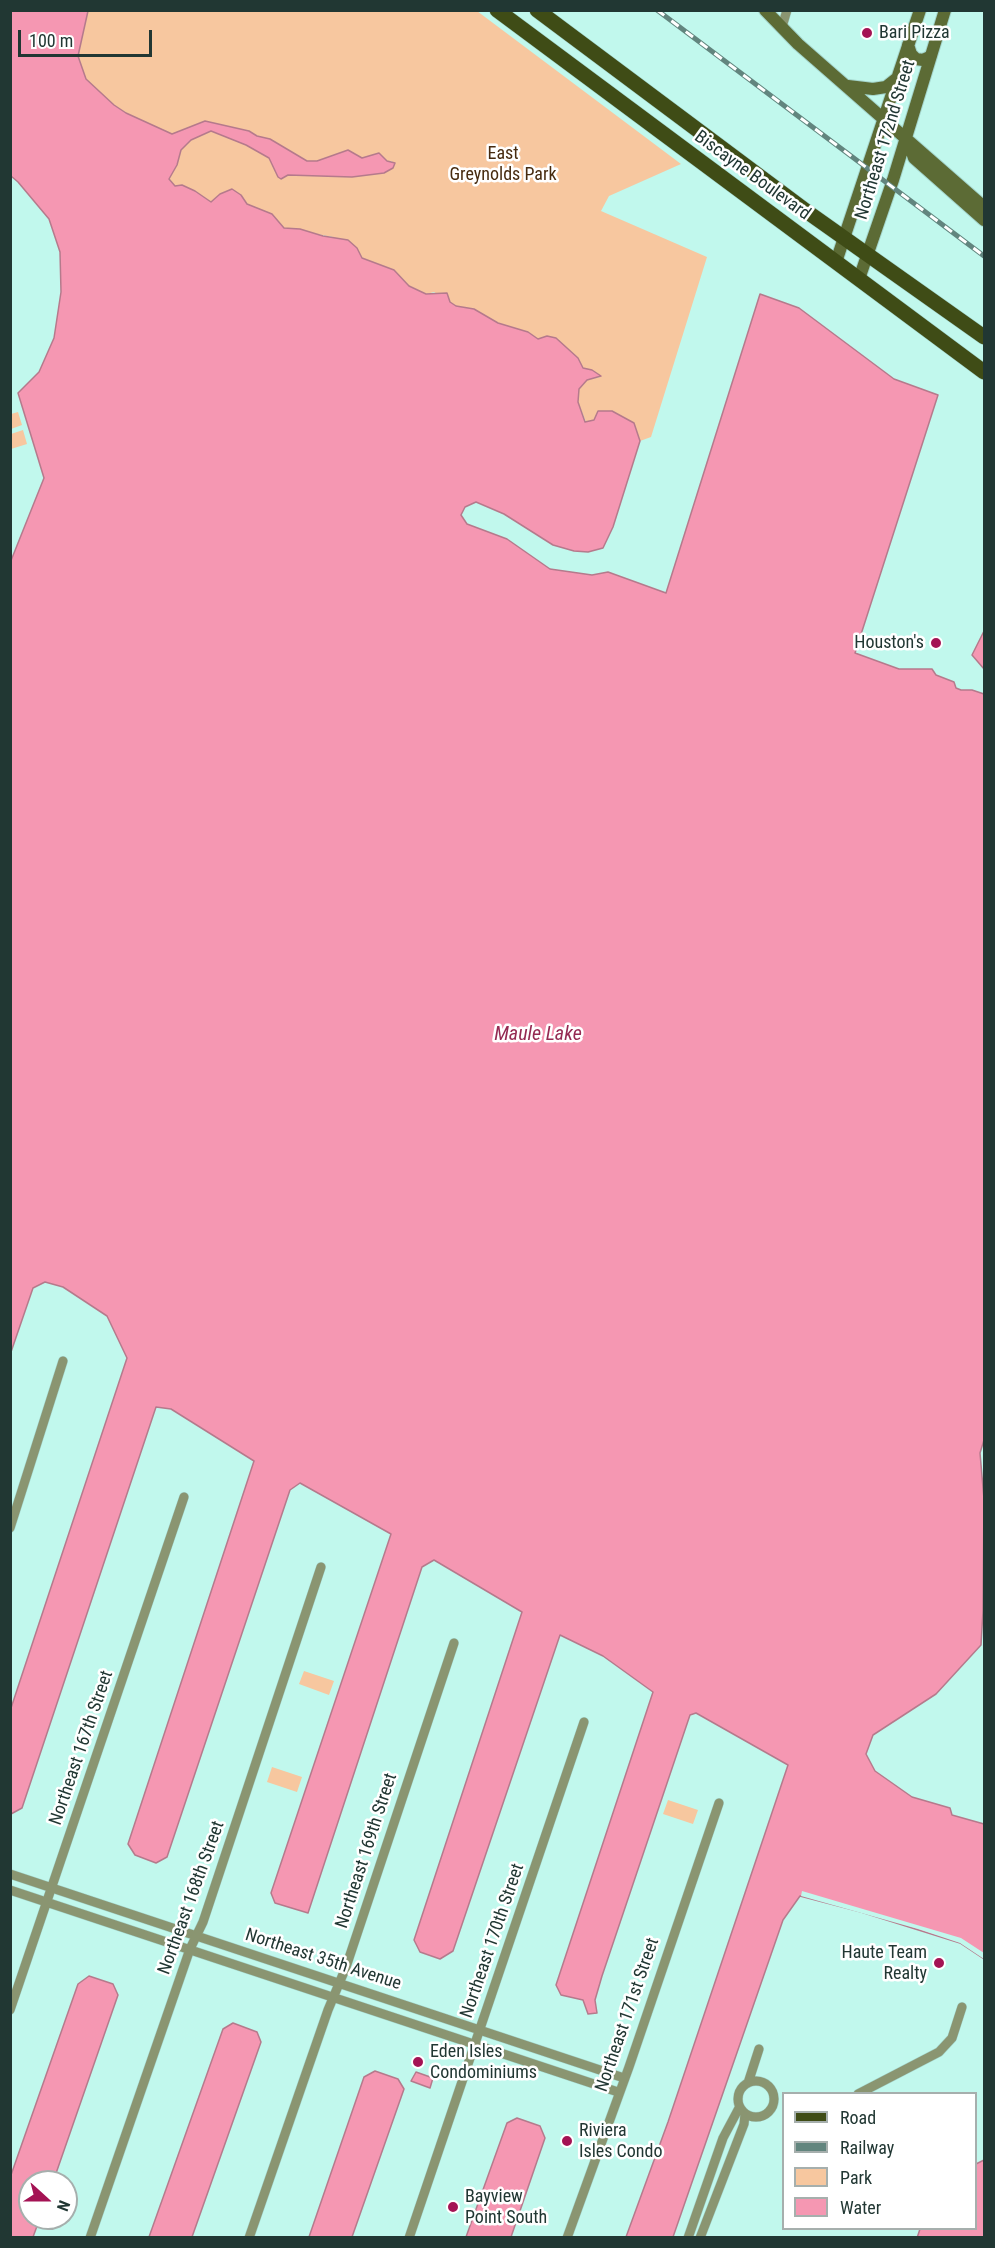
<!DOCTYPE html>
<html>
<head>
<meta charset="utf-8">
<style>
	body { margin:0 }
	#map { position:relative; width:995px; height:2248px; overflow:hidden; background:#c1f8ed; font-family:"Roboto Condensed",sans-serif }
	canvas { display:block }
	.frame { position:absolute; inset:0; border:12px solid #213733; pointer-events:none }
	.legend { position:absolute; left:782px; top:2092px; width:195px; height:138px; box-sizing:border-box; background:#fff; border:2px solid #a6afad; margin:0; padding:8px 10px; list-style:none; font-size:18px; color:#213733 }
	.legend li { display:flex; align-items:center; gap:12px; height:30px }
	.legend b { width:30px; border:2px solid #a6afad }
	.north { position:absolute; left:18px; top:2170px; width:60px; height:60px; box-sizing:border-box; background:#fff; border:2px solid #a6afad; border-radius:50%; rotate:111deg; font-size:16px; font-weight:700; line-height:24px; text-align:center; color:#213733 }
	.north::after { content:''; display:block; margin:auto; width:21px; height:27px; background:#a41354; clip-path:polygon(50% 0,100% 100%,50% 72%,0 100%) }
	.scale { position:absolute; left:18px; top:30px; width:134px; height:27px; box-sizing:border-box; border:3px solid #213733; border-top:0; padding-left:8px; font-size:18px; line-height:21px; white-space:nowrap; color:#213733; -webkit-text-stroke:4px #fff; paint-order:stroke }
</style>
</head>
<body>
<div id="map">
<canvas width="995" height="2248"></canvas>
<div class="frame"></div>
<ul class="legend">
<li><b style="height:8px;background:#3f4c16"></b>Road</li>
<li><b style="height:8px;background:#62857e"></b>Railway</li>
<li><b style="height:16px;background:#f7c79f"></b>Park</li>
<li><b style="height:16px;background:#f597b2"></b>Water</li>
</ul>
<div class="north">N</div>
<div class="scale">100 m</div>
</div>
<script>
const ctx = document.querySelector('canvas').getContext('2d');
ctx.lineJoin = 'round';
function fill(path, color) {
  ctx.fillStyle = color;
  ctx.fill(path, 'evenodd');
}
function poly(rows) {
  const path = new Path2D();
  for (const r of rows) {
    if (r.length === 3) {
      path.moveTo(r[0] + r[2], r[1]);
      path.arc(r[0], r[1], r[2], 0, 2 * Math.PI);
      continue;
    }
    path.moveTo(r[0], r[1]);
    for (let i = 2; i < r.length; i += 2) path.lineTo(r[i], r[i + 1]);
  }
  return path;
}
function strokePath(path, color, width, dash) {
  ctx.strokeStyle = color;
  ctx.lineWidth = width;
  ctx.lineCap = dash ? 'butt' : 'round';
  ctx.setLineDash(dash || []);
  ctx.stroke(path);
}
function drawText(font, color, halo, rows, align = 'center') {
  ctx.font = font + ' "Roboto Condensed",sans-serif';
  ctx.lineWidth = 5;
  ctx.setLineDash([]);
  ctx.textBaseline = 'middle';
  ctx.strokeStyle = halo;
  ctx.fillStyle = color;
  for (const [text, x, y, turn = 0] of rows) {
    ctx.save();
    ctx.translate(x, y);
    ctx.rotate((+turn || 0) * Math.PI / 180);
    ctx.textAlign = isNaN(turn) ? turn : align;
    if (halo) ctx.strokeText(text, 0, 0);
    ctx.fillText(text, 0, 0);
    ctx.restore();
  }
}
const green = poly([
	[88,11,477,11,681,164,609,196,601,211,707,257,651,437,640,441,634,423,594,420,586,422,578,402,579,389,587,380,600,377,592,370,583,368,578,358,547,336,538,339,528,332,498,323,474,309,456,306,434,292,427,294,409,286,394,270,362,258,357,248,333,237,284,228,272,214,247,204,241,195,220,194,211,202,195,191,182,185,175,186,169,179,177,165,181,150,191,140,212,131,246,145,270,158,278,177,287,175,352,177,384,173,392,161,387,161,379,153,362,158,348,150,317,161,307,161,270,139,257,136,249,131,205,121,172,134,126,113,114,105,85,79,80,67,78,56],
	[18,412,22,425,11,429,11,414],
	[23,430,27,444,11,449,11,434],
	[304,1671,334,1681,329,1695,299,1684],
	[272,1767,302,1777,297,1792,267,1782],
	[668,1800,698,1810,693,1824,663,1814]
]);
const water = poly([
	[11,11,88,11,78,56,86,79,114,105,126,113,172,134,205,121,249,131,257,136,270,139,307,161,317,161,348,150,362,158,379,153,387,161,395,163,393,168,384,173,352,177,288,175,281,179,278,177,269,158,246,145,211,131,191,140,181,150,177,165,169,179,175,186,182,185,195,191,211,202,220,194,232,189,241,195,247,204,272,214,284,228,300,229,323,236,348,240,357,248,362,258,394,270,409,286,426,294,447,293,450,302,456,306,474,309,498,323,528,332,538,339,547,336,556,338,578,358,583,368,592,370,601,376,587,380,579,389,578,402,585,422,594,420,598,411,612,411,634,423,640,441,613,527,603,548,588,552,574,551,553,545,504,514,476,502,465,507,461,515,467,524,507,539,550,569,592,575,608,572,666,593,760,294,799,308,894,379,938,395,855,653,899,669,932,669,936,675,954,682,956,688,961,690,972,690,984,694,984,1440,980,1453,984,1499,983,1611,981,1645,936,1694,873,1735,866,1754,875,1771,912,1797,950,1808,952,1815,984,1824,984,1959,960,1943,861,1912,800,1896,783,1920,673,2237,626,2237,668,2122,788,1765,696,1713,690,1715,602,1976,595,2000,597,2013,588,2014,583,2000,561,1995,556,1985,653,1692,603,1656,560,1635,453,1951,440,1959,420,1952,414,1940,522,1612,434,1560,422,1567,308,1913,275,1903,271,1893,391,1534,300,1483,290,1490,167,1857,156,1863,135,1855,128,1844,254,1461,171,1409,156,1407,22,1808,11,1814,11,1708,127,1358,107,1316,63,1287,45,1282,33,1288,11,1352,10,563,44,478,18,393,39,372,54,338,61,292,60,252,49,219,18,182,11,176,11,11],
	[984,631,984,669,972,655,984,631],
	[89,1976,113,1984,118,1995,53,2182,30,2182,30,2218,40,2218,33,2237,11,2237,11,2175,78,1984,89,1976],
	[233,2023,257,2032,261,2042,192,2237,149,2237,223,2029,233,2023],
	[375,2071,398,2079,404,2089,352,2237,309,2237,364,2077,375,2071],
	[416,2072,433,2078,430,2088,411,2081,416,2072],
	[517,2118,540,2126,545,2138,511,2237,466,2237,507,2123,517,2118],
	[984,2160,984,2237,917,2238,920,2229,976,2228,976,2164,984,2160]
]);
const pier = poly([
	[802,1891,961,1938,984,1953,984,1959,960,1943,918,1929,801,1896]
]);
const street = poly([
	[782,27,787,10],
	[10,1528,63,1361],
	[10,1874,624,2078],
	[10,1890,618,2092],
	[10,2010,184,1497],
	[756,2099,18],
	[748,2083,759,2049],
	[858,2094,939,2052,952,2038,962,2007],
	[90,2238,190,1949,203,1922,321,1567],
	[249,2238,328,2010,346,1967,454,1643],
	[409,2238,584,1722],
	[567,2238,629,2067,719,1803],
	[688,2238,723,2138,739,2108],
	[700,2238,744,2124,745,2114]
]);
const secondary = poly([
	[765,10,798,44,984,207],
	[908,45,911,54,916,59,923,60,931,56],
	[848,86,873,89,886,87,896,79],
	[908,141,914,158,984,220],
	[836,262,920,10],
	[859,279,893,180,945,10]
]);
const primary = poly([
	[497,10,984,372],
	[537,10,806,211,984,337]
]);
const rail = poly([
	[657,10,984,256]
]);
const markers = [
	[867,33,6,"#a41354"],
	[936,643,6,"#a41354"],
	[939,1963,6,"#a41354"],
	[418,2062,6,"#a41354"],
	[567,2141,6,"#a41354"],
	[453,2207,6,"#a41354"]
];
const poiNames = [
	["Bari Pizza",879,33],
	["Houston's",924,643,"right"],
	["Haute Team",927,1953,"right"],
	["Realty",927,1974,"right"],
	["Eden Isles",430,2052],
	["Condominiums",430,2073],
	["Riviera",579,2131],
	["Isles Condo",579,2152],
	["Bayview",465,2197],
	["Point South",465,2218]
];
const streetNames = [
	["Northeast 172nd Street",886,140,-73],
	["Biscayne Boulevard",752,176,36],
	["Northeast 167th Street",82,1748,-71],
	["Northeast 169th Street",367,1851,-72],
	["Northeast 168th Street",192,1898,-70],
	["Northeast 170th Street",493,1941,-71],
	["Northeast 35th Avenue",323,1960,18],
	["Northeast 171st Street",628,2015,-71]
];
const parkNames = [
	["East",503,154],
	["Greynolds Park",503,175]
];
const waterNames = [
	["Maule Lake",538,1035]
];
fill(green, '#f7c79f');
fill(water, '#f597b2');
strokePath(water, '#b57a8c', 1.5);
fill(pier, '#c1f8ed');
strokePath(street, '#a4d5cc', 10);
strokePath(secondary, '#a4d5cc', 14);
strokePath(primary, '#a4d5cc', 16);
strokePath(street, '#8a9571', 9);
strokePath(secondary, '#5c6b35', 12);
strokePath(primary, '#3f4c16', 15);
strokePath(rail, '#62857e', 5);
strokePath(rail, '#fff', 3, [9]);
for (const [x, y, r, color] of markers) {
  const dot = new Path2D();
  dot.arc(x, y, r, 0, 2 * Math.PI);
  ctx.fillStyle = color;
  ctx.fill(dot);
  strokePath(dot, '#fff', 2);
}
drawText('18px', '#213733', '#fff', poiNames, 'left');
drawText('18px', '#213733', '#fff', streetNames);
drawText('18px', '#472b0f', '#fff', parkNames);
drawText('italic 20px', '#942952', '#fff', waterNames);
</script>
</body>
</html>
